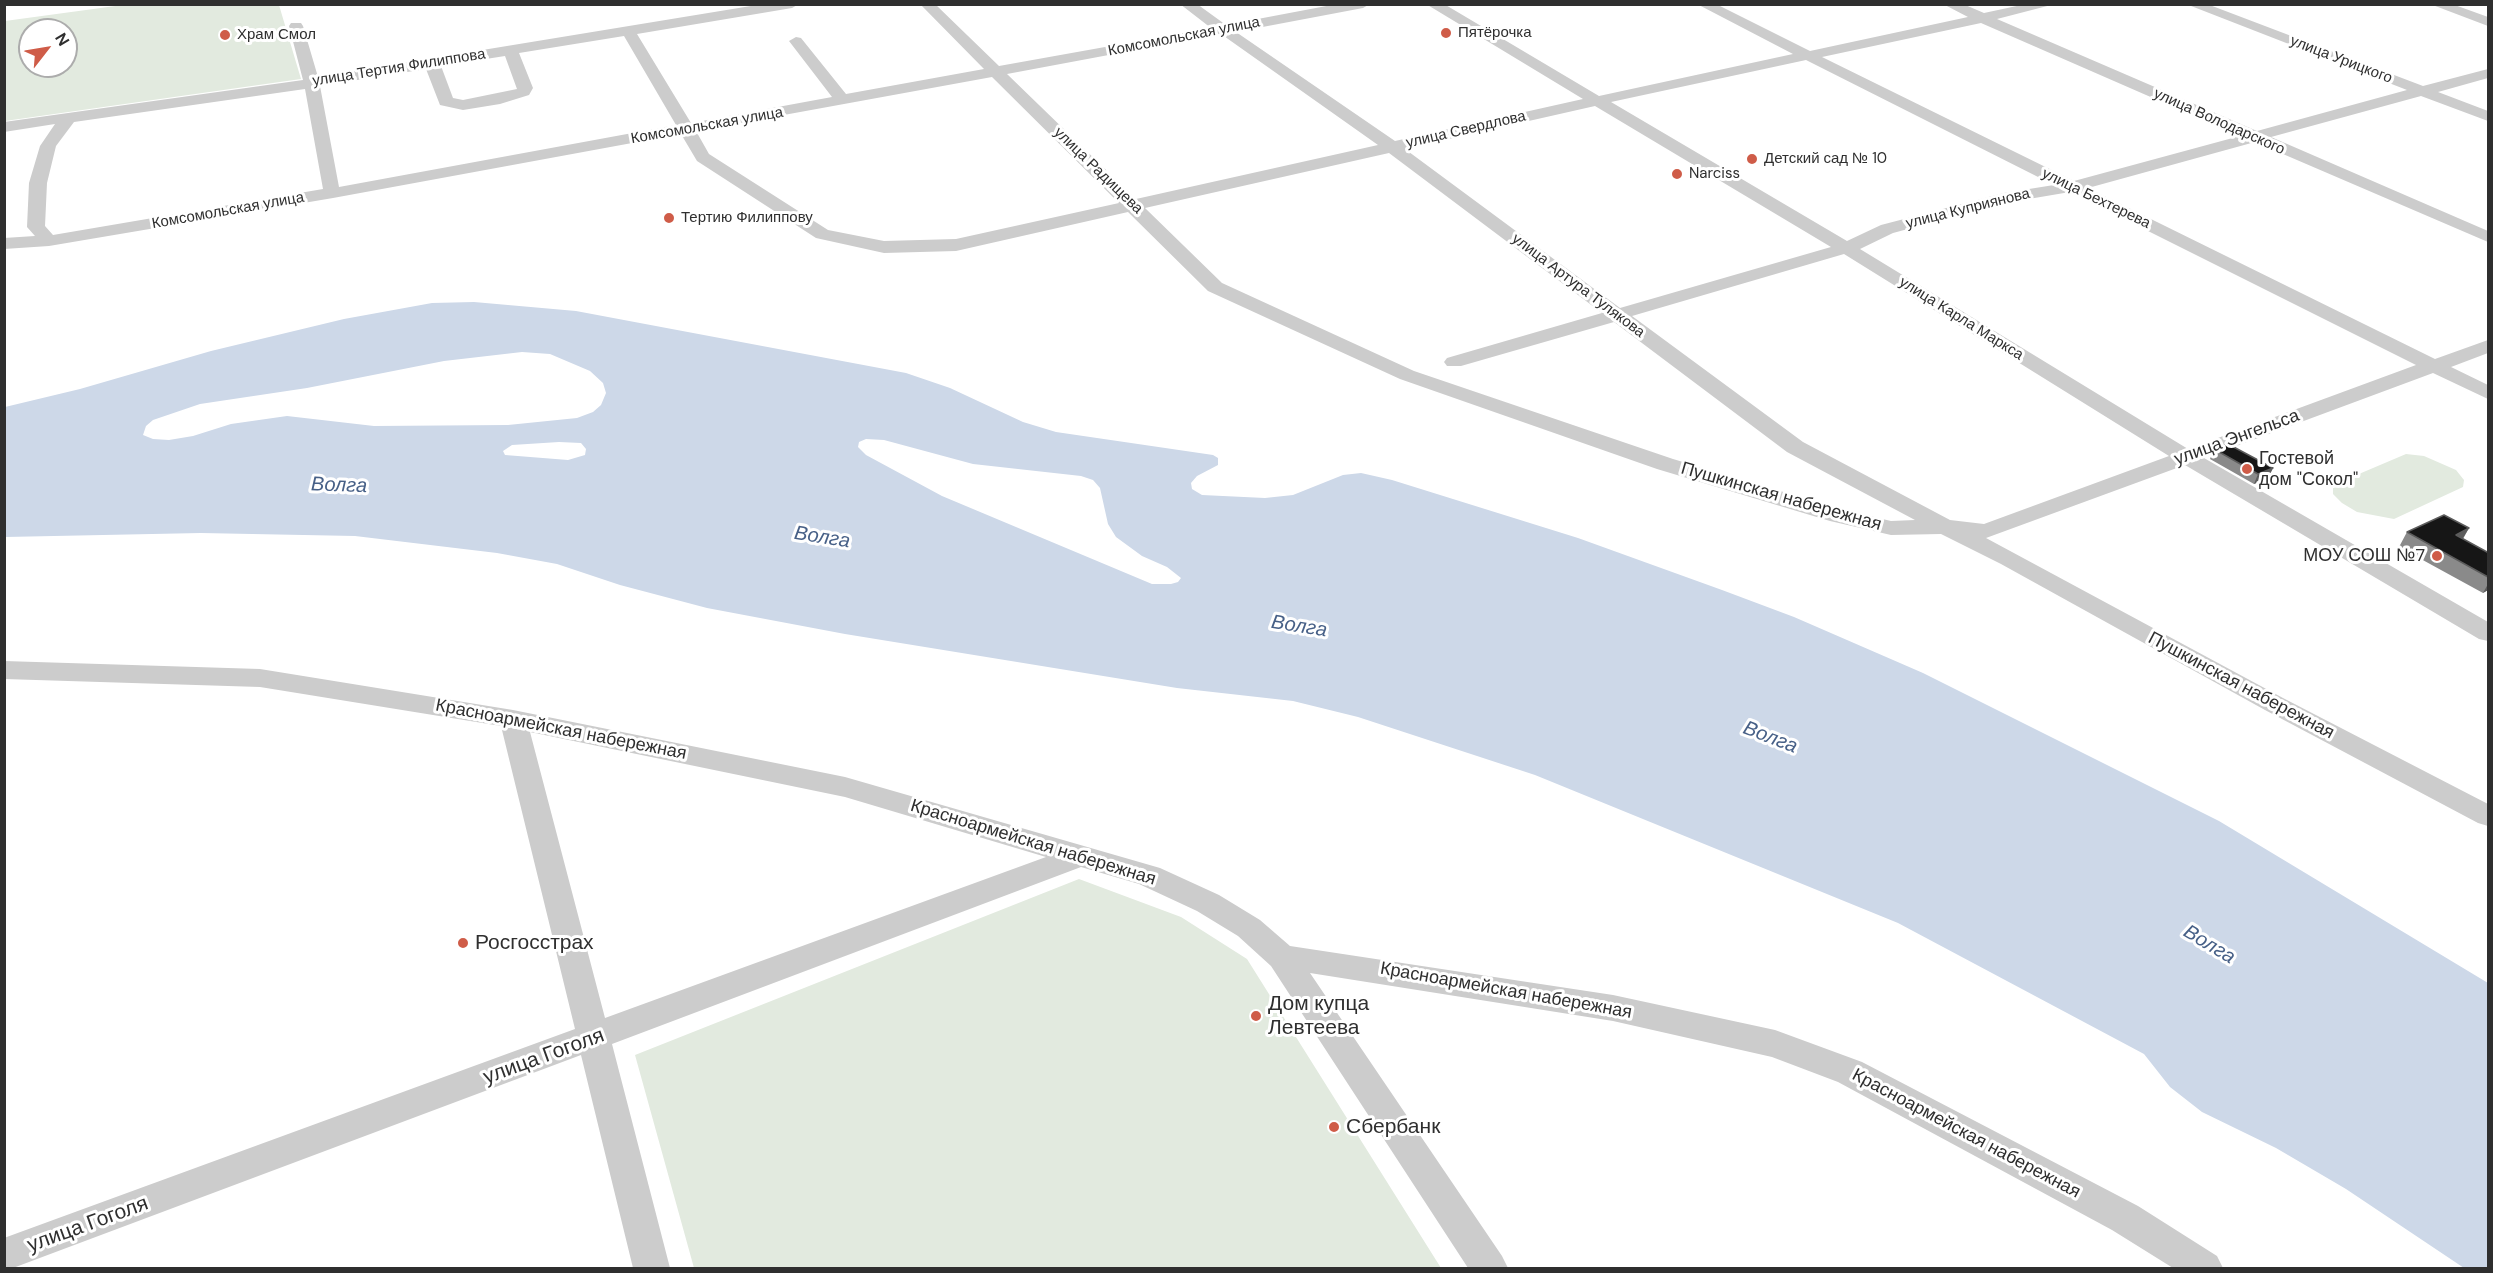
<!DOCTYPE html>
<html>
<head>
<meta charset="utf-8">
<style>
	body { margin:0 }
	#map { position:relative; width:2493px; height:1273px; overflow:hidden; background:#fff; font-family:"DM Sans",sans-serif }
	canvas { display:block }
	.frame { position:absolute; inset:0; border:6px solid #2f2f2f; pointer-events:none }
	.north { position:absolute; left:18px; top:18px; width:60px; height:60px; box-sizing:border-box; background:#fff; border:2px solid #acacac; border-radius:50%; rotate:59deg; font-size:16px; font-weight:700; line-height:24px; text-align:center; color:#2f2f2f }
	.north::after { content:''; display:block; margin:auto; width:21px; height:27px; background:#cf5c48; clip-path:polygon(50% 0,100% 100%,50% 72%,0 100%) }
</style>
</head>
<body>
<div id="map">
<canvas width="2493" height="1273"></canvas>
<div class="frame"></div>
<div class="north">N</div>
</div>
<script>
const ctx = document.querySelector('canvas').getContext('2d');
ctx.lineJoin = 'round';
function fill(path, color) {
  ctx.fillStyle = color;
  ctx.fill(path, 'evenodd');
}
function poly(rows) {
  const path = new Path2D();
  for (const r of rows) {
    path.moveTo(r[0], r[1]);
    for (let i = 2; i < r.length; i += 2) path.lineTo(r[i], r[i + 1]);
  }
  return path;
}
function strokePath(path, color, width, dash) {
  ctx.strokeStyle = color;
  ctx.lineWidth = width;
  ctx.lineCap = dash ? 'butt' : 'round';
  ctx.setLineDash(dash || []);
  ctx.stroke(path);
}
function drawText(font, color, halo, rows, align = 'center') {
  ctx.font = font + ' "DM Sans",sans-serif';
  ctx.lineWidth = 6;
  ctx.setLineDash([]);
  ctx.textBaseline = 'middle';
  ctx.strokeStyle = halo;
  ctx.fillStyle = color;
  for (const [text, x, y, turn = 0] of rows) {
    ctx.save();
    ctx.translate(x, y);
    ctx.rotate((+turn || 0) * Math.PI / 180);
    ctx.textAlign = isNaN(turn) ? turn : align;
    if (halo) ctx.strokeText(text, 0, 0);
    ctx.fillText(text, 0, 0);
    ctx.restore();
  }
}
const green = poly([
	[130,4,279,5,301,79,5,121,5,21],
	[30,30,66,30,66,66,30,66],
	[2406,454,2424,456,2456,470,2464,480,2463,487,2394,519,2357,512,2342,503,2333,494,2333,485],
	[1079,879,1181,917,1247,959,1441,1268,694,1268,635,1055]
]);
const water = poly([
	[474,302,576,311,906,373,950,388,1023,422,1056,432,1213,455,1218,458,1218,465,1197,476,1191,483,1192,489,1202,495,1265,498,1293,495,1343,475,1361,473,1392,480,1578,538,1722,590,1794,617,1923,673,2219,821,2488,983,2488,1268,2464,1268,2346,1189,2276,1148,2202,1112,2170,1087,2144,1054,1898,923,1535,775,1358,717,1293,701,1177,688,845,634,707,608,620,585,557,564,497,553,355,536,201,533,5,537,5,407,80,389,211,351,344,319,432,303],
	[522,352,550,354,590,371,603,383,606,393,601,405,593,412,577,418,508,425,374,426,287,416,231,424,193,436,169,440,153,439,143,435,146,426,153,420,200,404,307,388,444,361],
	[866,439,884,440,973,464,1081,476,1093,480,1100,488,1108,524,1116,537,1142,556,1167,567,1181,578,1178,582,1171,584,1152,584,942,496,866,455,858,447,859,442],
	[559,442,581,443,586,449,585,455,568,460,505,455,503,451,512,445]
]);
const minor = poly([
	[763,4,799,4,792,8,637,34,691,123,832,97,789,41,796,37,801,38,846,94,984,69,920,4,935,4,999,66,1211,28,1180,4,1197,4,1226,25,1337,4,1370,4,1363,8,1236,32,1395,141,1583,99,1426,4,1444,4,1599,96,1793,54,1697,4,1716,4,1810,51,1968,17,1943,4,1963,4,1984,13,2026,4,2055,4,1997,19,2257,131,2407,90,2186,4,2207,4,2423,86,2488,69,2488,78,2438,92,2488,111,2488,121,2421,96,2271,137,2488,231,2488,242,2255,142,2088,188,2435,359,2488,340,2488,353,2451,367,2488,385,2488,399,2433,373,2204,458,2488,622,2488,641,2479,639,2185,465,1986,538,2283,698,2488,804,2488,826,2478,823,2265,710,2001,564,1941,534,1891,535,1830,521,1657,469,1400,379,1208,291,1128,212,956,251,884,253,816,238,697,161,681,134,333,198,49,246,4,249,4,238,35,236,27,227,29,183,40,146,55,124,4,132,4,122,303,80,289,26,291,23,301,23,303,26,318,77,763,4],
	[1981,23,2240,136,2074,181,1822,57,1981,23],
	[1221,34,1378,145,1136,199,1007,74,1221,34],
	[624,36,676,125,339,187,320,86,426,69,440,105,463,110,500,104,529,95,533,88,519,53,624,36],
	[505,56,517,89,463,100,453,98,441,66,505,56],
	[1806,60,2054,185,2004,193,1881,225,1847,241,1611,102,1806,60],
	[992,77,1119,203,956,239,884,241,828,230,709,154,696,131,992,77],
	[305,89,323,189,53,235,45,226,47,183,56,146,74,122,305,89],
	[1595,106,1831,247,1620,308,1405,149,1595,106],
	[1389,153,1602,313,1447,358,1444,362,1447,366,1461,366,1614,322,1787,452,1915,520,1891,521,1844,510,1673,459,1414,371,1222,283,1145,208,1389,153],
	[2070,192,2416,365,2188,449,1860,249,1893,233,2005,203,2070,192],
	[1844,254,2169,456,1984,524,1950,520,1803,442,1632,316,1844,254],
	[2430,4,2452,4,2488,17,2488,26,2430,4],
	[4,661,260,669,513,710,845,777,1160,868,1219,895,1260,920,1290,946,1613,995,1775,1030,1862,1062,2138,1206,2217,1256,2223,1268,2173,1268,2112,1230,1838,1082,1772,1057,1613,1021,1310,973,1502,1256,1508,1268,1468,1268,1271,966,1238,936,1197,911,1139,884,1081,867,612,1044,670,1268,633,1268,581,1055,13,1268,4,1268,4,1238,575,1029,501,726,260,687,4,679,4,661],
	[530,732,845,797,1046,857,605,1018,530,732]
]);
const wall = poly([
	[2214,449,2273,468,2268,478,2254,484,2210,459],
	[2469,528,2463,539,2487,552,2488,551,2488,590,2483,593,2399,547,2407,532]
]);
const shadedWall = poly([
	[2273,468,2268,478,2254,484,2258,474],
	[2469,528,2460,543,2456,535],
	[2488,584,2488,590,2483,593]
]);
const building = poly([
	[2228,444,2273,468,2258,474,2214,449,2228,444],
	[2444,515,2469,528,2456,535,2487,552,2488,551,2488,577,2407,532,2444,515]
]);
const markers = [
	[1446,33,6,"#cf5c48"],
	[225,35,6,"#cf5c48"],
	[1752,159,6,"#cf5c48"],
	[1677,174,6,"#cf5c48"],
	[669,218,6,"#cf5c48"],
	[2247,469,6,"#cf5c48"],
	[2437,556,6,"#cf5c48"],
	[463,943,6,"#cf5c48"],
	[1256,1016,6,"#cf5c48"],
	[1334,1127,6,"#cf5c48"]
];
const farPoinames = [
	["Пятёрочка",1458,33],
	["Храм Смол",237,35],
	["Детский сад № 10",1764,159],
	["Narciss",1689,174],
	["Тертию Филиппову",681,218]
];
const farStreetnames = [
	["Комсомольская улица",1184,37,-11],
	["улица Урицкого",2341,60,21],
	["улица Тертия Филиппова",399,68,-9],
	["улица Володарского",2219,122,24],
	["Комсомольская улица",707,126,-10],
	["улица Свердлова",1466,130,-13],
	["улица Радищева",1098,171,44],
	["улица Бехтерева",2096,199,26],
	["улица Куприянова",1968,209,-14],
	["Комсомольская улица",228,211,-10],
	["улица Артура Тулякова",1578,286,37],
	["улица Карла Маркса",1961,319,32]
];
const streetNames = [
	["улица Энгельса",2237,438,-20],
	["Пушкинская набережная",1781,497,16],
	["Пушкинская набережная",2241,686,28],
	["Красноармейская набережная",561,730,11],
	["Красноармейская набережная",1033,843,17],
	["Красноармейская набережная",1506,991,10],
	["Красноармейская набережная",1966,1134,28]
];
const poiNames = [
	["Гостевой",2259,459],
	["дом \"Сокол\"",2259,480],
	["МОУ СОШ №7",2425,556,"right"]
];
const waterNames = [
	["Волга",339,486,2],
	["Волга",822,538,9],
	["Волга",1299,627,9],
	["Волга",1770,738,21],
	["Волга",2209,945,31]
];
const nearPoinames = [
	["Росгосстрах",475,943],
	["Дом купца",1268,1004],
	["Левтеева",1268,1028],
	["Сбербанк",1346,1127]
];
const nearStreetnames = [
	["улица Гоголя",544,1057,-20],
	["улица Гоголя",88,1225,-20]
];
fill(green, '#e2eadf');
fill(water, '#cdd8e8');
fill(minor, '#ccc');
fill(wall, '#8a8a8a');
fill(shadedWall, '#5c5c5c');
fill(building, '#161616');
strokePath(building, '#5c5c5c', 1.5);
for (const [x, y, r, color] of markers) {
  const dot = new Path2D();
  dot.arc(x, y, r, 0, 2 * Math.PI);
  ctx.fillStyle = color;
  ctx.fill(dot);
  strokePath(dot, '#fff', 2);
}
drawText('15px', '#2f2f2f', '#fff', farPoinames, 'left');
drawText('15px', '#2f2f2f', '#fff', farStreetnames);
drawText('18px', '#2f2f2f', '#fff', streetNames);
drawText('18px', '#2f2f2f', '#fff', poiNames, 'left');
drawText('italic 20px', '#476087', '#fff', waterNames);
drawText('21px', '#2f2f2f', '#fff', nearPoinames, 'left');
drawText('21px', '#2f2f2f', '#fff', nearStreetnames);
</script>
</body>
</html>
